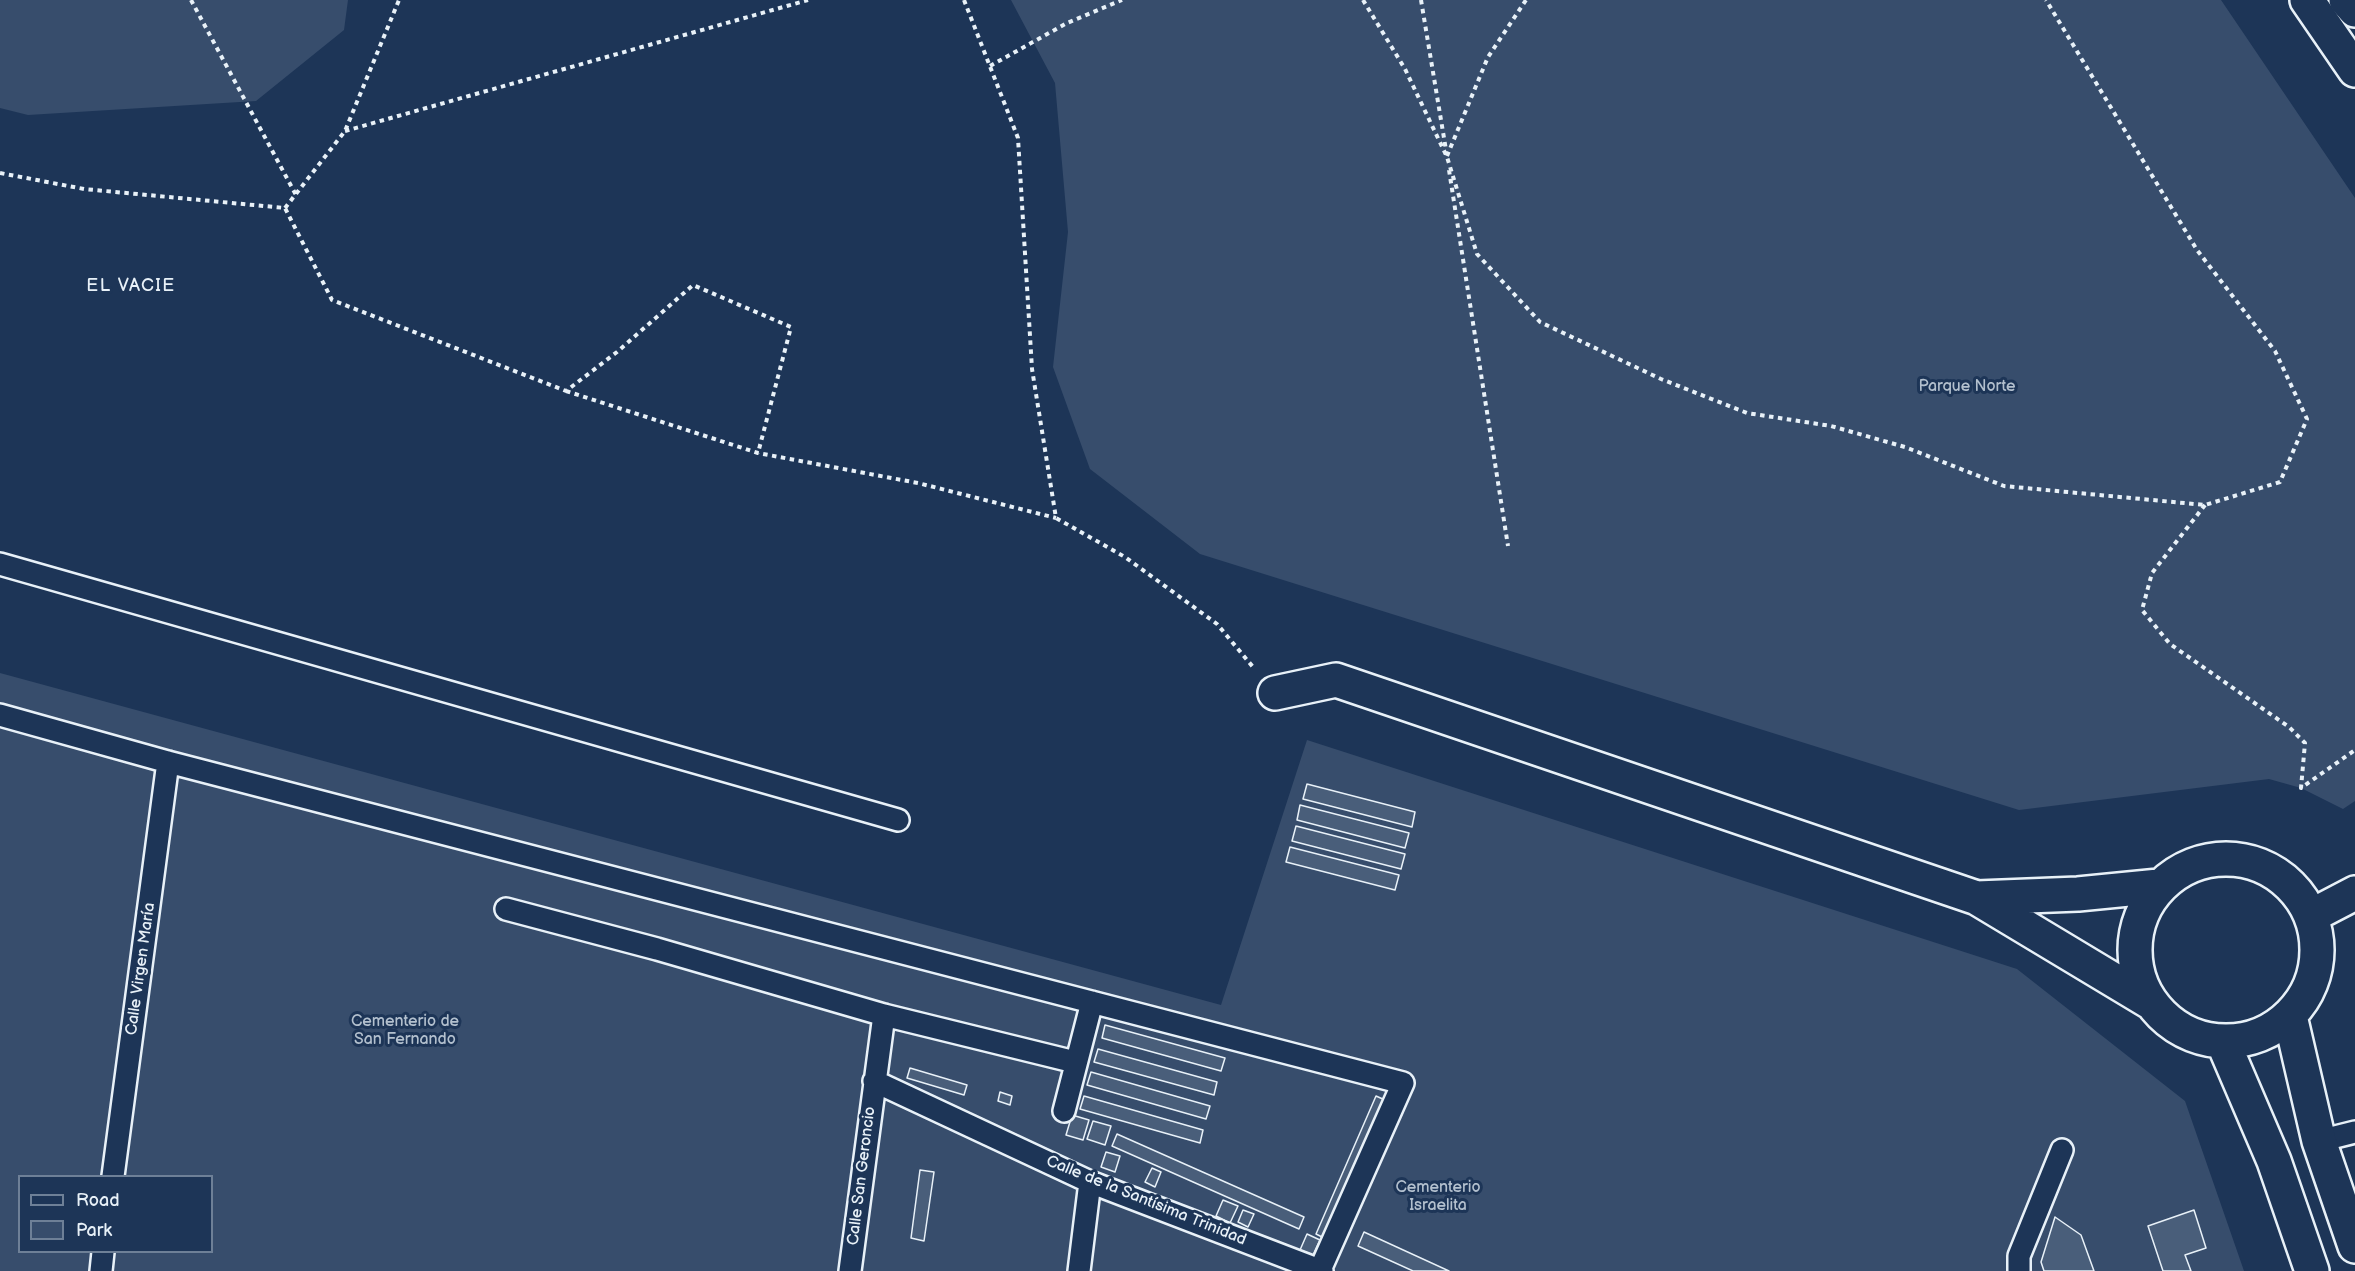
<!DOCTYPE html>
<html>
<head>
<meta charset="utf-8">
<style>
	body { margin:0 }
	#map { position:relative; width:2355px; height:1271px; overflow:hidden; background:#1d3557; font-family:"Balsamiq Sans",sans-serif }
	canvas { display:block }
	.legend { position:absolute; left:18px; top:1175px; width:195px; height:78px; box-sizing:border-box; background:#1d3557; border:2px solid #6e8097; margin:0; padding:8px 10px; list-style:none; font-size:18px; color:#e8f1f8 }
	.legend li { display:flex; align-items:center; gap:12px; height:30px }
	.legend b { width:30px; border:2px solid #6e8097 }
</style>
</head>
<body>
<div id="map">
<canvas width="2355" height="1271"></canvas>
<ul class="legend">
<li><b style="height:8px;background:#1d3557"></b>Road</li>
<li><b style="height:16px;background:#374d6c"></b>Park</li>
</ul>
</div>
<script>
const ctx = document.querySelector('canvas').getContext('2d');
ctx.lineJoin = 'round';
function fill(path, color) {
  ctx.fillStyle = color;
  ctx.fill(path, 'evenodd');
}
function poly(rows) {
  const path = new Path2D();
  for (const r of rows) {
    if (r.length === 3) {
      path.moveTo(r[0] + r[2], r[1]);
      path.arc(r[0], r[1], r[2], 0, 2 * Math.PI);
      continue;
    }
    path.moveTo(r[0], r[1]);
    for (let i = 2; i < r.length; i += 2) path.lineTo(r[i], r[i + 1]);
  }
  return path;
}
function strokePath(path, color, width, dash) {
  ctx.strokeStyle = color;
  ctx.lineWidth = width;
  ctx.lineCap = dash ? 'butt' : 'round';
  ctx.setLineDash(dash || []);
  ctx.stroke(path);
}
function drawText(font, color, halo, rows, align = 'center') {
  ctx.font = font + ' "Balsamiq Sans",sans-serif';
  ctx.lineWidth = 6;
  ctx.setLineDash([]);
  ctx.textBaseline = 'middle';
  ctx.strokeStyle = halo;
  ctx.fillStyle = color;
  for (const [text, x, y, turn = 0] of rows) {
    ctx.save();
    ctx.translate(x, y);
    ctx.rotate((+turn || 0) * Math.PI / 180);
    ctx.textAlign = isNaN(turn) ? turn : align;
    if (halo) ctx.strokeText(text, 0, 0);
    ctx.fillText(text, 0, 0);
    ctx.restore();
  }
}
const green = poly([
	[0,0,348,0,344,30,256,101,28,115,0,108],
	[1011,0,2221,0,2355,198,2355,801,2343,809,2301,788,2269,779,2019,810,1200,554,1090,469,1053,367,1068,232,1055,83],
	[0,673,1221,1005,1307,740,2017,969,2185,1101,2244,1271,0,1271],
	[20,1176,212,1176,212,1252,20,1252]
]);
const building = poly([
	[1307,784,1415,812,1412,827,1303,799,1307,784],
	[1300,805,1409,833,1405,848,1297,820,1300,805],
	[1296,826,1405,854,1401,869,1292,841,1296,826],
	[1290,847,1399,875,1395,890,1286,862,1290,847],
	[1105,1025,1225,1058,1221,1071,1102,1038,1105,1025],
	[1098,1049,1217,1082,1214,1095,1094,1062,1098,1049],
	[910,1068,967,1085,964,1095,907,1078,910,1068],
	[1091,1072,1210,1106,1206,1119,1087,1085,1091,1072],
	[1000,1092,1012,1096,1010,1105,998,1101,1000,1092],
	[1084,1096,1203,1130,1200,1143,1080,1109,1084,1096],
	[1376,1096,1385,1100,1324,1238,1316,1234,1376,1096],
	[1072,1115,1089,1120,1083,1140,1066,1135,1072,1115],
	[1093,1121,1111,1126,1105,1145,1087,1139,1093,1121],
	[1117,1134,1304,1217,1299,1229,1112,1146,1117,1134],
	[1106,1152,1120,1156,1115,1172,1101,1167,1106,1152],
	[1152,1168,1161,1172,1155,1187,1145,1182,1152,1168],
	[920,1170,934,1172,924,1241,911,1238,920,1170],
	[1223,1200,1238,1206,1230,1223,1216,1216,1223,1200],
	[1243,1210,1254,1214,1248,1227,1238,1222,1243,1210],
	[2194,1210,2206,1248,2185,1255,2191,1271,2163,1271,2148,1226,2194,1210],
	[2055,1217,2081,1235,2094,1271,2044,1271,2041,1262,2055,1217],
	[1364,1232,1449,1271,1413,1271,1358,1246,1364,1232],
	[1307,1234,1320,1240,1313,1255,1300,1250,1307,1234]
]);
const path = poly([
	[191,0,296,195],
	[964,0,1018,138,1032,369,1056,518,1125,557,1217,624,1253,667],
	[1363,0,1405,69,1447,157,1477,254,1540,322,1661,379,1747,413,1831,426,1905,447,2004,486,2205,505,2280,482,2307,419,2275,351,2197,250,2046,0],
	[1421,0,1446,150],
	[990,66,1067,23,1122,0],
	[345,131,808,0],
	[1447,156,1488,57,1526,0],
	[1449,170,1508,546],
	[0,173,84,189,285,208,332,300,566,391,617,352,693,285,791,327,758,453],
	[285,208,345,131,399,0],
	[566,391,758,453,918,483,1056,518],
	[2205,505,2152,573,2142,610,2170,644,2289,727,2305,743,2301,788,2355,750]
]);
const service = poly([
	[0,564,898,820],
	[0,715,168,762,1403,1083,1320,1270],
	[506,909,657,949,884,1015,1075,1062],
	[874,1081,1090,1182,1322,1271],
	[1064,1111,1092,1002],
	[2319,1141,2355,1132],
	[113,1176,168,762],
	[101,1271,103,1252],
	[850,1271,884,1015],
	[1079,1271,1090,1182],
	[2019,1271,2019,1256,2062,1150]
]);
const minor = poly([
	[2307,0,2355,70],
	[1275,693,1336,680,1977,898,2150,1002],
	[2226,950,91],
	[1977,898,2078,894,2159,886],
	[2311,916,2355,893],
	[2290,1016,2319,1141,2355,1246],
	[2223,1042,2274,1161,2312,1271]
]);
const primary = poly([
	[2346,0,2355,10]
]);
const parkNames = [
	["Parque Norte",1967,387],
	["Cementerio de",405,1022],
	["San Fernando",405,1040],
	["Cementerio",1438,1188],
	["Israelita",1438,1206]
];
const streetNames = [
	["Calle Virgen María",141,969,-82],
	["Calle San Geroncio",862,1176,-83],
	["Calle de la Santísima Trinidad",1146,1201,22]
];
const neighbourhoodNames = [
	["EL VACIE",131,286]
];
fill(green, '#374d6c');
fill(building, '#495e7a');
strokePath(building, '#e8f1f8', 1.5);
strokePath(service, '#e8f1f8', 26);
strokePath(minor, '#e8f1f8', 38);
strokePath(primary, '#e8f1f8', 38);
strokePath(path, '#e8f1f8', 4, [4.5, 4.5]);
strokePath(service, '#1d3557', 21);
strokePath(minor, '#1d3557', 33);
strokePath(primary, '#1d3557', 33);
drawText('16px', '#b3c0ce', '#1d3557', parkNames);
drawText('16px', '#e8f1f8', '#1d3557', streetNames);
ctx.letterSpacing = '1.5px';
drawText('18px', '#e8f1f8', '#1d3557', neighbourhoodNames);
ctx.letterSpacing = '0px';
</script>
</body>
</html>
